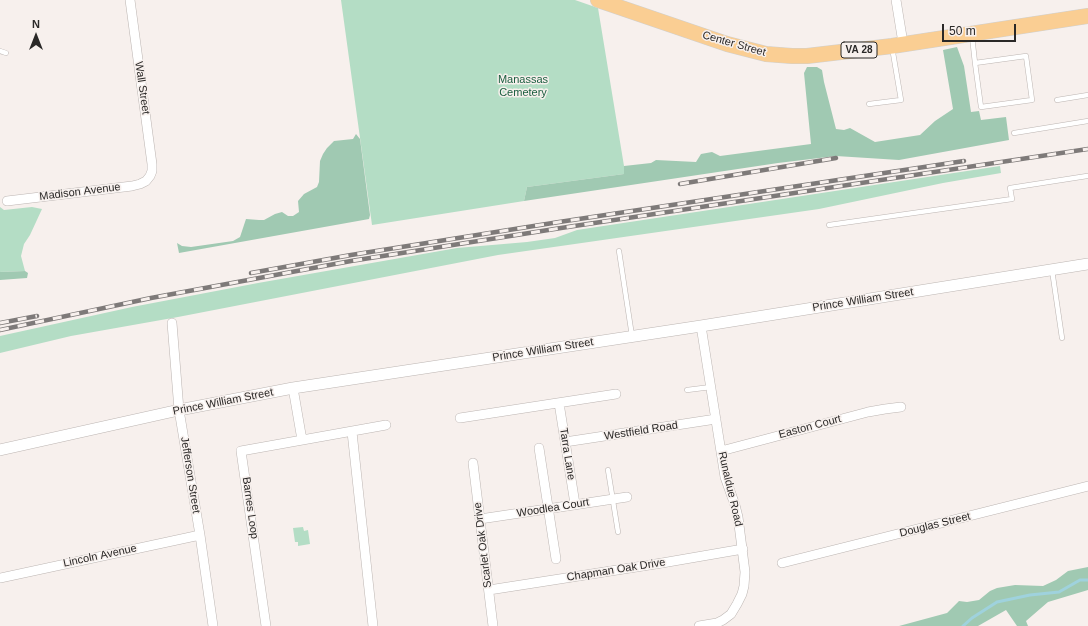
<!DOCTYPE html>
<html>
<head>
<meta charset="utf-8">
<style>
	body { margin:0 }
	#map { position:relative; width:1088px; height:626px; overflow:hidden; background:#f7f0ed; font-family:Arial,sans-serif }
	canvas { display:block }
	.north { position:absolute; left:16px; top:16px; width:40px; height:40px; -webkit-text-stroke:3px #f7f0ed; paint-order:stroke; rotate:0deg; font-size:11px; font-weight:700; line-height:16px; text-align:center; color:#2a2827 }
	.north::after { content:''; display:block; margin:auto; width:14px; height:18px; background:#2a2827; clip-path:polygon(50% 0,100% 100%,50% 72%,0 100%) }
	.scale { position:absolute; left:942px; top:24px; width:74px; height:18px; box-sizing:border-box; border:2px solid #2a2827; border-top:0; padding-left:5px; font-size:12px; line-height:14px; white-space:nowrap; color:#2a2827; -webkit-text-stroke:3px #f7f0ed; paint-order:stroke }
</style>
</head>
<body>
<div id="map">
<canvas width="1088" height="626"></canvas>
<div class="north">N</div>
<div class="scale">50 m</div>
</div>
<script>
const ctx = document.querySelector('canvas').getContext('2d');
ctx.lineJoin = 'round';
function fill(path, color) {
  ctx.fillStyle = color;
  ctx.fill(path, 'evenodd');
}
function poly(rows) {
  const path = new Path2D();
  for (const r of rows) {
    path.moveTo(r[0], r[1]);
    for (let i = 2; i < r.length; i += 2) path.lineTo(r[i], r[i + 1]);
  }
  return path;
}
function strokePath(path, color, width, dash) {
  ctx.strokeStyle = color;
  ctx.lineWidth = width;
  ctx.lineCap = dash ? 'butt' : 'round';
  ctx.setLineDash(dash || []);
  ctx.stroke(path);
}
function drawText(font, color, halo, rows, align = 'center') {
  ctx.font = font + ' Arial,sans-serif';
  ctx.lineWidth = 3;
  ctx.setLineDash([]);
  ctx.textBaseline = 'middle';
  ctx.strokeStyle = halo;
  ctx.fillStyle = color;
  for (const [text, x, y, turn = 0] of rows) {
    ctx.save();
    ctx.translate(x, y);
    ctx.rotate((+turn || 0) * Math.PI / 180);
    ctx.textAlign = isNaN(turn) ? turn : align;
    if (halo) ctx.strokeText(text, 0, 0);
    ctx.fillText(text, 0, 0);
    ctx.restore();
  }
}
const green = poly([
	[341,0,575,0,598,8,624,166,624,174,527,187,524,201,372,225],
	[1000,166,1001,173,943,183,819,209,498,255,178,317,71,336,0,353,0,336,132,307,258,283,457,248,527,242,555,238,577,230],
	[0,207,4,210,32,207,42,209,30,235,24,244,21,256,25,271,0,272],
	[303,527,304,531,308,530,310,544,298,546,298,542,295,542,293,528]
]);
const forest = poly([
	[957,47,964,66,971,112,979,111,981,120,1006,117,1009,140,899,160,836,156,778,163,524,201,527,187,624,174,624,166,651,163,656,160,696,162,701,154,712,152,720,156,811,144,804,73,807,67,817,67,822,70,824,82,836,129,844,130,850,128,875,142,920,135,935,121,953,109,943,50],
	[356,134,360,139,370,215,369,219,179,253,177,243,182,246,191,247,233,241,240,237,246,219,259,220,264,220,275,214,282,212,288,216,293,216,299,212,298,201,304,194,317,187,319,182,320,161,323,154,327,148,334,141,353,139],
	[25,271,28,273,27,278,0,280,0,272],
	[1088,567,1088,590,1048,602,1026,621,1028,626,1017,626,1006,610,978,626,899,626,947,613,959,601,967,602,979,600,990,591,997,588,1015,585,1043,586,1056,580,1068,571]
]);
const stream = poly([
	[963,626,972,618,997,602,1030,595,1059,592,1080,580,1088,580]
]);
const service = poly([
	[972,36,975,63,1026,56,1032,100,981,107,975,63],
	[0,51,6,53],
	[1057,100,1088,95],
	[869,104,901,100,892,47],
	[1014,133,1088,121],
	[829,225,1012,199,1010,188,1087,176],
	[619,251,632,336],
	[1052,270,1062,338],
	[687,390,711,387],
	[608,470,618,532]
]);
const minor = poly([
	[896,0,903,43],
	[7,201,132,186,140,184,146,181,150,176,152,171,152,164,130,0],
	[172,323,179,410,200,535,213,626],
	[293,388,302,440],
	[559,403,575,504],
	[460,418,616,394],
	[352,432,373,626],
	[565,442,716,419],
	[539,448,556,559],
	[721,451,868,412,885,409,901,407],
	[473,463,493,626],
	[480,519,627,497],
	[782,563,1088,486],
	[0,578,200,535],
	[489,590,662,563,743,549],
	[266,626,241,451,386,425],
	[699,626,717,623,723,620,731,614,737,604,742,594,744,586,745,572,738,517,735,505,725,477,701,326]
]);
const tertiary = poly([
	[0,450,179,410,293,388,701,326,1088,264]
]);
const trunk = poly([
	[598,0,727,44,766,54,792,56,807,56,892,46,1088,16]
]);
const rail = poly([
	[680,184,836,158],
	[251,273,351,255,559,222,964,161],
	[0,323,37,316],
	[0,330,151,298,351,261,561,228,1088,149]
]);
const shields = [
	[859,50,36]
];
const shieldNames = [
	["VA 28",859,50]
];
const streetNames = [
	["Center Street",734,44,16],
	["Wall Street",142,88,82],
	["Madison Avenue",80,192,-7],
	["Prince William Street",863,300,-9],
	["Prince William Street",543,350,-9],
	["Prince William Street",223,402,-11],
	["Easton Court",810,427,-15],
	["Westfield Road",641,431,-9],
	["Tarra Lane",567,454,81],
	["Jefferson Street",190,475,81],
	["Runaldue Road",730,489,77],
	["Barnes Loop",250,508,82],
	["Woodlea Court",553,508,-9],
	["Douglas Street",935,525,-14],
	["Scarlet Oak Drive",483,545,-97],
	["Lincoln Avenue",100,556,-12],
	["Chapman Oak Drive",616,570,-9]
];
const parkNames = [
	["Manassas",523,80],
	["Cemetery",523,93]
];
fill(green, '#b4ddc5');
fill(forest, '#a0c9b2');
strokePath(stream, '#9fd2dd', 3);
strokePath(service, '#bcb5b2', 5.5);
strokePath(minor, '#bcb5b2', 10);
strokePath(tertiary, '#bcb5b2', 12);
strokePath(trunk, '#d0d0cf', 16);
strokePath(service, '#fff', 4.5);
strokePath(minor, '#fff', 9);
strokePath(tertiary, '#fff', 11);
strokePath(trunk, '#face93', 15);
strokePath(rail, '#7e7a79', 4.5);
strokePath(rail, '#f7f0ed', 3, [9]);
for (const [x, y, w] of shields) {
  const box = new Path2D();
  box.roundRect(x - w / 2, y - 8, w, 16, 3);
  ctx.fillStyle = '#f7f0ed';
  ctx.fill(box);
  strokePath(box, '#2a2827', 1);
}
drawText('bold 10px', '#2a2827', null, shieldNames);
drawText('11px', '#2a2827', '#f7f0ed', streetNames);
drawText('11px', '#195d3e', '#f7f0ed', parkNames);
</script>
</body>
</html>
